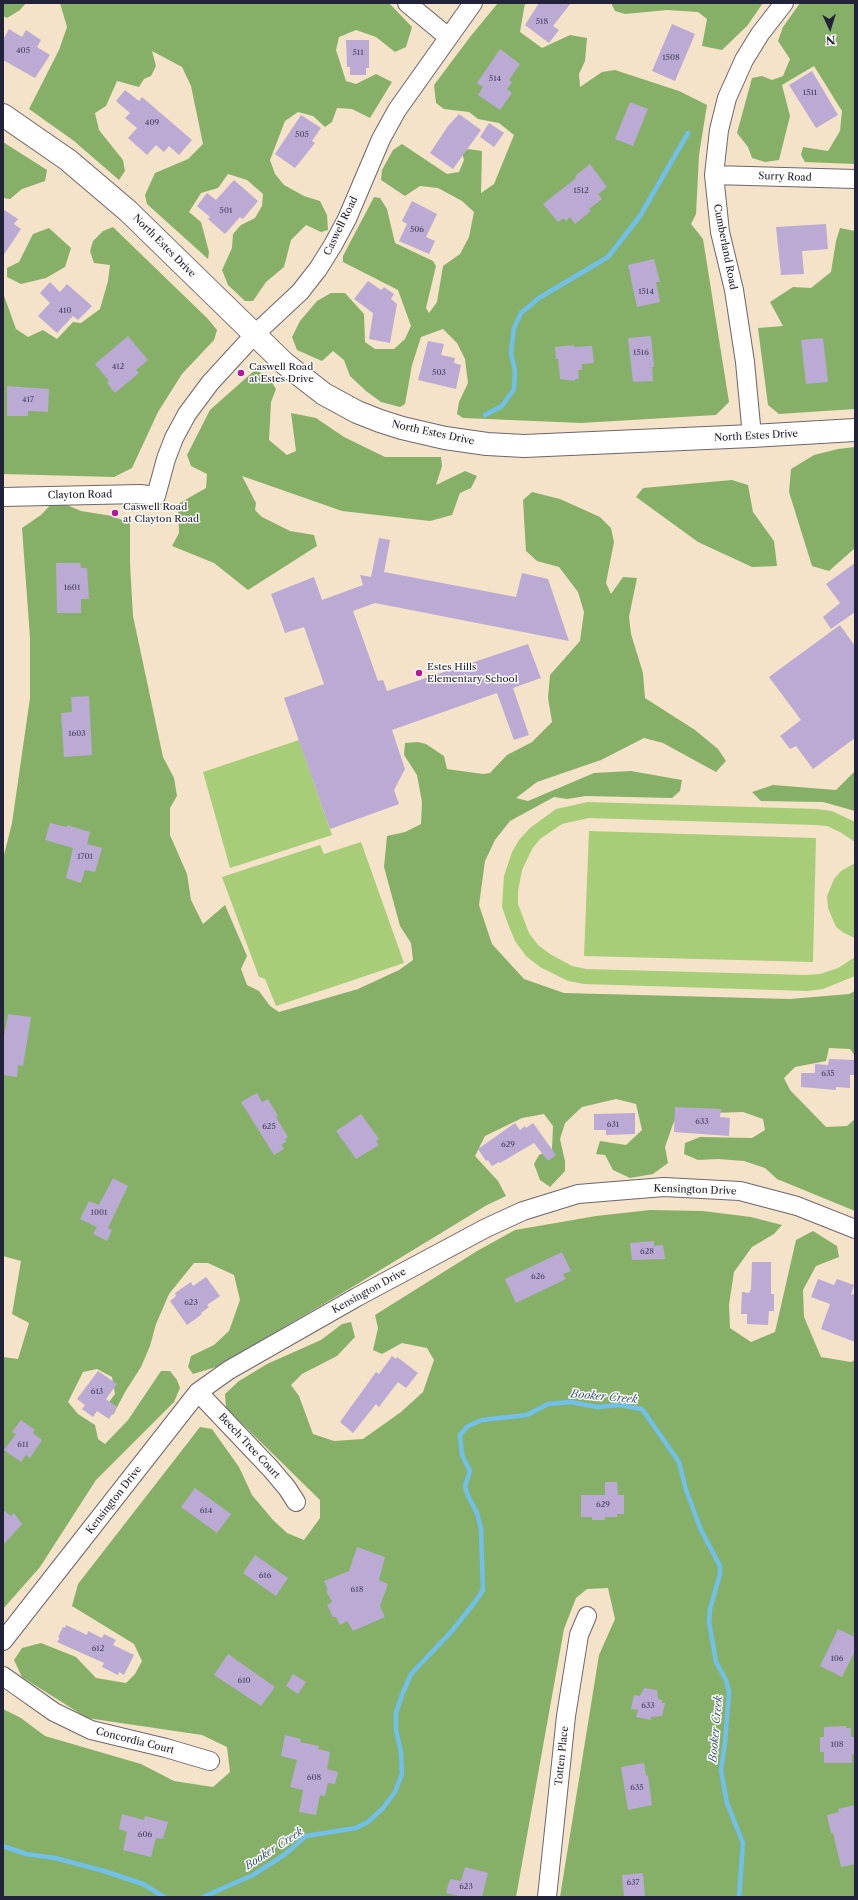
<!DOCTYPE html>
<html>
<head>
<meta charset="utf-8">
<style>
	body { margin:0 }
	#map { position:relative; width:858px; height:1900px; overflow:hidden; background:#f4e3c8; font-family:"Libre Caslon Text",serif }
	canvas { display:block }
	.frame { position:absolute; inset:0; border:4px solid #22223b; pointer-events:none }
	.north { position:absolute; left:810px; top:8px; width:40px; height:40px; -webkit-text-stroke:3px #fdfcf7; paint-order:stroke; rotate:176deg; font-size:11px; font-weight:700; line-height:16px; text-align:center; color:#22223b }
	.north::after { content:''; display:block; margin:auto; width:14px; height:18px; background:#22223b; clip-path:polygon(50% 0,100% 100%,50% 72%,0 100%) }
</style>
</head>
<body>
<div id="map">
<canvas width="858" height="1900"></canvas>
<div class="frame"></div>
<div class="north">N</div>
</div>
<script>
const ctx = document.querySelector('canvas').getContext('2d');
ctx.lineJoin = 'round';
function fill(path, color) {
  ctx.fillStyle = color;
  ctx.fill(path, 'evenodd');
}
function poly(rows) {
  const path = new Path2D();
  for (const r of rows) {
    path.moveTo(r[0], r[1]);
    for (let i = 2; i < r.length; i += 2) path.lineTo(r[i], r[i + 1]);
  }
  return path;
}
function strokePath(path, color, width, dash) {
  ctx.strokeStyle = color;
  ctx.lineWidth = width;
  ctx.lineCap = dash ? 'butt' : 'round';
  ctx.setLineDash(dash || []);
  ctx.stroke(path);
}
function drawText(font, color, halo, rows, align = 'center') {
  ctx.font = font + ' "Libre Caslon Text",serif';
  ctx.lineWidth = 3;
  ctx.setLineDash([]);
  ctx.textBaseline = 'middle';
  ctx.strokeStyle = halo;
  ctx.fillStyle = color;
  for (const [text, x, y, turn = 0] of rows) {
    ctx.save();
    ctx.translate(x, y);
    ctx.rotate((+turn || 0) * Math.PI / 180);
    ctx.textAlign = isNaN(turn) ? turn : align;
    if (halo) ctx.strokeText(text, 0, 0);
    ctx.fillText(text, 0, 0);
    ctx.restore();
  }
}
const green = poly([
	[299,740,332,835,230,868,203,772],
	[588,802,817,809,832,811,855,822,855,842,840,832,827,826,816,825,589,818,562,824,540,839,532,849,522,870,518,891,518,904,529,933,538,945,550,954,572,966,586,969,806,975,820,974,838,968,855,957,855,976,823,989,807,991,584,984,568,981,540,967,526,956,515,941,508,924,502,907,504,876,512,852,519,840,530,828,556,809],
	[589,831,816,838,813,962,584,956],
	[361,842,404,963,276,1006,265,979,259,977,222,877,320,845,324,854],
	[855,863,855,938,844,933,836,927,828,908,827,896,834,879,841,871]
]);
const forest = poly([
	[3,3,26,3,20,10,7,18,3,16],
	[60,3,389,3,412,27,406,47,395,52,376,37,356,30,339,37,336,50,346,81,356,84,376,74,392,82,370,118,352,109,337,108,332,122,325,127,313,116,298,112,285,121,270,160,275,174,284,185,304,196,320,201,327,215,328,230,321,232,306,225,291,240,284,267,266,282,253,301,245,301,228,285,222,270,232,248,233,234,241,225,255,218,262,206,263,194,247,180,228,174,218,188,201,193,189,212,201,222,209,252,208,259,147,204,145,195,155,173,188,159,203,144,191,86,182,67,152,51,156,66,151,76,144,79,139,87,117,81,106,106,95,113,99,130,123,160,125,171,119,180,74,141,29,109,59,50,67,27],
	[498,3,525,3,520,32,542,48,570,35,587,38,585,61,579,74,580,87,602,72,615,70,679,91,707,105,699,155,696,214,691,224,703,239,729,402,716,415,581,423,463,418,457,414,459,402,468,383,465,359,457,343,443,329,421,337,412,365,405,404,400,407,381,402,366,391,350,376,344,360,333,351,322,361,297,350,292,337,300,321,317,301,331,293,345,293,364,314,365,342,375,349,394,349,405,339,411,326,398,290,343,262,343,256,374,197,380,198,387,209,395,243,433,261,436,266,426,308,429,313,437,302,443,266,460,254,469,237,474,212,462,201,438,188,420,186,405,196,381,180,382,170,393,150,402,144,447,174,459,172,464,160,462,153,468,149,482,151,481,193,494,184,514,135,499,123,478,119,469,112,444,109,436,103,434,85,470,37],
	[611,3,763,3,747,26,722,50,702,46,707,19,698,12,667,10,625,14,615,11],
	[800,3,855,3,855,164,805,162,801,155,803,147,828,151,840,131,842,111,814,66,782,85,790,116,779,160,765,162,752,158,748,147,737,133,752,78,762,76,772,80,783,76,790,59,778,41,783,27],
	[3,142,47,170,45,181,22,189,10,199,3,198],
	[113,227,208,319,217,330,214,340,182,374,158,412,132,468,114,477,3,474,3,293,16,329,28,337,43,330,57,339,73,322,81,323,100,309,108,281,110,265,94,263,90,251,93,241,103,231],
	[49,228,71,248,65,267,46,278,21,284,7,277,7,268,19,262,33,234],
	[840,228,855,231,855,409,779,414,768,405,758,328,783,326,770,302,793,287,811,288,831,272,836,241],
	[255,370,268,376,276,389,271,402,269,440,287,455,296,451,291,413,316,418,344,437,385,457,441,457,442,466,436,485,465,471,477,476,471,488,460,493,452,515,430,521,342,511,242,476,256,503,255,510,262,517,290,531,314,535,317,546,248,590,214,563,172,546,179,533,178,504,206,488,207,474,191,466,187,455,210,410],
	[855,447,855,548,829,571,812,566,789,492,791,469,814,455,838,449],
	[732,480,748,485,753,512,774,541,777,566,752,567,698,542,636,497,643,488],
	[532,492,560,499,600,517,611,528,614,542,606,583,611,594,623,577,637,578,629,617,631,634,643,673,645,698,695,730,718,749,726,761,716,772,663,743,644,738,601,760,537,782,516,798,528,801,594,773,631,771,682,780,680,791,672,798,586,796,567,799,554,797,510,821,495,840,485,861,479,905,492,944,524,979,564,993,790,999,849,994,855,991,855,1056,850,1049,829,1048,826,1061,795,1067,784,1078,790,1090,826,1127,847,1126,855,1119,855,1211,777,1179,765,1168,744,1161,718,1159,698,1160,684,1154,685,1143,700,1137,752,1138,765,1130,763,1119,743,1112,679,1114,673,1124,665,1147,668,1163,653,1174,630,1178,613,1170,605,1155,596,1154,600,1141,626,1145,642,1130,636,1104,616,1099,582,1107,565,1123,560,1139,565,1161,565,1171,550,1187,540,1180,534,1164,539,1155,552,1149,553,1126,544,1114,522,1118,485,1136,475,1156,498,1181,506,1196,487,1205,354,1286,216,1367,193,1374,188,1367,191,1356,214,1345,229,1331,240,1300,234,1275,208,1263,194,1263,169,1294,156,1324,150,1346,141,1367,125,1392,113,1415,106,1406,115,1394,112,1377,97,1369,83,1372,68,1402,78,1414,95,1425,98,1439,105,1444,128,1420,161,1371,170,1371,177,1380,180,1388,174,1402,96,1480,40,1567,3,1609,3,1357,18,1359,29,1323,12,1314,21,1261,3,1256,3,859,12,823,30,698,30,638,22,528,41,515,55,500,81,511,112,516,130,523,130,564,133,616,163,757,174,778,177,796,170,808,170,835,187,874,191,900,203,924,225,905,247,956,241,969,247,985,259,991,270,1006,279,1012,358,989,399,970,413,960,411,943,400,926,384,867,387,836,405,832,421,824,422,802,417,775,404,755,405,743,418,742,426,744,444,756,447,769,483,774,490,773,507,755,532,742,552,722,548,698,550,675,580,641,584,612,578,592,559,567,537,561,526,551,523,500],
	[855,771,855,811,823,802,761,801,752,792,773,785,836,790],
	[650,1210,703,1211,751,1217,782,1225,774,1234,752,1247,734,1272,729,1305,730,1328,751,1342,775,1332,796,1240,813,1231,837,1246,839,1257,816,1266,803,1290,804,1317,821,1357,851,1362,855,1360,855,1897,560,1897,599,1655,615,1619,608,1588,587,1589,576,1598,564,1629,516,1897,3,1897,3,1709,21,1718,45,1736,141,1764,174,1781,213,1787,230,1772,227,1747,202,1735,87,1718,22,1677,14,1660,22,1648,41,1643,76,1657,96,1678,126,1683,135,1674,142,1661,134,1644,72,1606,78,1584,200,1427,212,1429,239,1467,252,1495,273,1520,287,1533,304,1540,320,1518,320,1500,226,1408,225,1394,239,1381,267,1364,321,1340,342,1324,351,1322,355,1337,337,1356,302,1374,291,1385,299,1396,313,1434,334,1441,363,1439,401,1412,423,1392,434,1360,427,1348,402,1343,382,1354,373,1350,378,1328,375,1315,477,1251,515,1230,596,1216]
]);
const stream = poly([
	[485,415,502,406,514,389,515,371,511,353,514,328,521,313,539,298,608,257,640,216,688,133],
	[3,1846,26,1854,55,1858,104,1871,143,1884,164,1897],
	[203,1897,253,1875,284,1855,306,1836,356,1828,368,1822,383,1808,395,1792,402,1774,401,1752,396,1730,396,1713,402,1695,411,1674,451,1632,475,1602,483,1590,481,1529,477,1513,468,1496,465,1486,470,1471,462,1455,460,1435,468,1426,482,1420,527,1415,548,1404,571,1402,597,1407,620,1405,642,1409,679,1462,686,1490,701,1530,720,1566,720,1574,710,1609,709,1622,716,1662,726,1680,729,1692,725,1742,721,1770,727,1803,743,1843,739,1897]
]);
const building = poly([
	[539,3,571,3,553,26,559,30,549,43,525,25],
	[672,24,695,34,675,81,652,71],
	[9,29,22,37,26,30,41,40,37,47,50,55,35,78,3,60,3,40],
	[346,40,369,40,369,68,366,68,366,75,350,75,350,67,347,67],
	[500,49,520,64,509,80,512,82,507,89,512,93,500,110,478,95,483,87,477,83],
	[812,71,838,115,816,128,789,85],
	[125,90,139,101,142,97,192,140,179,155,169,146,164,152,156,145,147,155,128,138,137,128,125,118,130,113,116,101],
	[630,102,648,109,633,146,615,139],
	[459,114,481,130,453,169,430,153,448,126],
	[301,115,321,128,312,141,315,143,295,168,275,154],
	[489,123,504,133,494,147,480,137],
	[590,164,607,187,598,194,602,199,589,209,591,211,575,224,570,217,566,221,564,218,558,222,543,204,576,178,575,176],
	[234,180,258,201,243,219,240,217,225,234,208,219,210,217,197,206,207,193,216,200],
	[412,201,437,214,426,237,435,241,429,254,399,241,407,224,402,221],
	[3,209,18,219,14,224,21,229,3,256],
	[826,224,828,249,802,251,804,274,781,275,776,227],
	[654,259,660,282,656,282,660,302,637,307,628,265],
	[368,281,381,290,384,287,394,294,391,299,397,304,390,343,369,339,373,313,354,299],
	[50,282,60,292,67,284,92,306,78,320,73,316,57,333,38,316,50,303,40,293],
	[128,336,148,360,136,370,139,373,115,393,107,383,109,381,95,364],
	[651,336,654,367,652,367,653,381,633,382,628,338],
	[823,338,828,382,806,384,801,340],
	[428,341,444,344,441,355,455,358,454,363,461,365,456,389,418,380],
	[574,345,574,347,592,346,594,363,582,364,582,370,578,370,579,379,575,379,575,381,560,379,558,359,556,359,555,347],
	[7,386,49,389,48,412,28,411,28,416,7,416],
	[379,538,390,540,384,572,516,597,522,573,548,579,569,641,375,603,353,611,378,681,383,680,387,691,528,644,541,678,513,688,529,735,514,740,497,693,392,730,405,769,394,790,399,804,330,829,284,698,324,684,304,627,285,633,271,594,314,577,322,600,363,585,360,575,371,577],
	[56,563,80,563,81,568,87,568,89,599,81,599,81,613,57,613],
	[855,563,855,612,831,629,823,617,840,603,826,584],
	[840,625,855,646,855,738,813,769,796,746,790,749,780,736,801,720,769,677],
	[89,696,92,755,64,757,61,713,72,712,71,697],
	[50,823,67,827,67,825,90,832,87,844,102,848,95,872,85,870,81,883,66,878,73,848,45,840],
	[8,1014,31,1017,23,1066,18,1065,17,1077,3,1075,3,1042],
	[829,1059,855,1060,855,1075,850,1075,850,1088,836,1087,836,1090,801,1087,801,1073,815,1073,815,1064,828,1065],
	[257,1093,262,1102,268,1099,278,1116,276,1117,288,1137,285,1139,286,1142,281,1145,284,1149,274,1155,241,1102],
	[675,1107,721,1109,720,1117,730,1118,729,1136,674,1132],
	[635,1113,635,1134,606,1135,606,1130,594,1130,594,1114],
	[361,1114,379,1139,376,1141,379,1145,356,1159,336,1131],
	[515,1123,520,1130,525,1126,526,1128,533,1123,556,1155,548,1161,534,1143,500,1163,499,1162,492,1166,488,1160,486,1161,478,1149],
	[113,1178,128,1186,108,1228,112,1230,107,1241,93,1234,97,1227,80,1219,89,1201,99,1205],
	[654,1241,654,1246,663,1245,665,1259,632,1260,630,1243],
	[562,1252,571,1271,563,1274,566,1279,516,1303,505,1279],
	[752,1262,771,1262,771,1294,774,1294,774,1311,769,1311,768,1325,747,1324,747,1314,741,1314,742,1292,749,1293,751,1289],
	[206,1277,220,1296,207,1305,209,1307,201,1313,202,1314,187,1325,170,1301,176,1296,175,1293,191,1282,193,1286],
	[818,1279,834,1285,837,1279,854,1285,851,1294,855,1295,855,1342,821,1329,830,1304,811,1297],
	[392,1356,396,1359,397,1357,418,1373,406,1388,398,1382,379,1407,376,1404,353,1433,340,1422,376,1372,379,1374],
	[98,1371,117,1384,106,1399,117,1407,109,1419,97,1411,93,1417,82,1409,85,1405,77,1399],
	[21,1420,35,1430,33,1433,42,1440,30,1458,26,1455,21,1462,4,1450,16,1434,12,1432],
	[605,1482,617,1482,618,1495,624,1495,624,1514,617,1514,617,1517,605,1517,605,1520,592,1520,592,1517,581,1517,581,1495,605,1495],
	[195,1488,231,1514,217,1533,181,1507],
	[3,1510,11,1516,14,1513,22,1524,3,1545],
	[357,1547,385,1557,379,1580,388,1584,380,1606,385,1617,353,1631,347,1621,340,1625,336,1617,333,1617,327,1605,332,1602,326,1591,328,1590,324,1581,349,1571],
	[255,1555,288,1578,276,1596,243,1573],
	[66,1625,87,1635,88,1631,102,1638,104,1634,116,1640,113,1645,134,1655,124,1675,119,1672,118,1675,102,1667,104,1663,57,1642,60,1638,58,1637,63,1627,65,1628],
	[838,1629,855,1637,855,1651,842,1677,820,1666],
	[228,1654,275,1687,261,1706,214,1675],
	[293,1674,306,1682,298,1694,286,1686],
	[644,1688,657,1690,658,1699,662,1700,662,1703,665,1703,662,1716,651,1717,651,1720,636,1717,638,1710,631,1709,634,1695,640,1696],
	[846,1726,846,1728,851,1728,851,1737,854,1737,854,1754,852,1754,852,1763,824,1763,824,1752,820,1752,820,1737,824,1737,824,1727],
	[285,1735,301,1739,300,1742,319,1746,318,1749,330,1752,327,1769,338,1772,335,1784,328,1783,325,1796,320,1795,316,1815,299,1812,303,1790,290,1787,297,1760,281,1756],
	[644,1763,646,1776,648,1775,652,1805,628,1810,621,1767],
	[855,1805,855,1864,841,1867,833,1833,831,1833,827,1815,839,1812,838,1809],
	[122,1814,144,1820,145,1816,168,1822,163,1839,156,1838,151,1857,123,1850,127,1832,119,1829],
	[465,1867,488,1873,482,1897,463,1897,446,1893,450,1879,461,1881],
	[643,1873,645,1897,624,1897,622,1875]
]);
const minor = poly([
	[407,3,448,37],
	[714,175,855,179],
	[752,436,745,362,734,290,720,232,714,175,719,130,727,98,744,60,760,34,784,3],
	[3,497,140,494,156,496,166,459,174,438,187,414,210,383,254,335,300,292,318,269,333,245,347,219,381,139,397,110,473,3],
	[198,1392,271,1469,287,1488,296,1502],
	[3,1641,198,1392,229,1370,357,1297,486,1228,523,1211,578,1194,664,1187,740,1191,797,1206,855,1229],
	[3,1676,54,1712,91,1730,166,1748,210,1761],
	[547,1897,566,1716,579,1635,587,1616]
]);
const major = poly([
	[3,115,68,160,128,211,284,363,324,394,357,412,380,421,402,428,445,438,487,444,524,446,752,436,855,430]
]);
const markers = [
	[241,373,4,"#b5179e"],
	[115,513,4,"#b5179e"],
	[419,673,4,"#b5179e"]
];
const numberNames = [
	["518",542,22],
	["405",23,51],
	["511",358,53],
	["1508",671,58],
	["514",495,79],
	["1511",810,93],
	["409",152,123],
	["505",302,135],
	["1512",581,191],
	["501",226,211],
	["506",417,230],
	["1514",646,292],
	["410",65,311],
	["1516",641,353],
	["412",118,367],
	["503",439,373],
	["417",28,400],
	["1601",72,588],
	["1603",77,734],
	["1701",85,857],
	["635",828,1074],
	["633",702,1122],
	["631",613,1125],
	["625",269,1127],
	["629",508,1145],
	["1001",99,1213],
	["628",647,1252],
	["626",538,1277],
	["623",191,1303],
	["613",97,1392],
	["611",23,1445],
	["629",603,1505],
	["614",206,1511],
	["616",265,1576],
	["618",357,1590],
	["612",98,1649],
	["106",837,1659],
	["610",244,1681],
	["633",648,1706],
	["108",837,1745],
	["608",314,1778],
	["635",637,1788],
	["606",145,1835],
	["637",633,1883],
	["623",466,1887]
];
const streetNames = [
	["Surry Road",785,177,2],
	["Caswell Road",341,226,-64],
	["North Estes Drive",164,246,45],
	["Cumberland Road",725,247,79],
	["North Estes Drive",433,433,12],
	["North Estes Drive",756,436,-3],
	["Clayton Road",80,495,-1],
	["Kensington Drive",695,1190,2],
	["Kensington Drive",369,1291,-29],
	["Beech Tree Court",249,1446,47],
	["Kensington Drive",114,1500,-52],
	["Concordia Court",135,1741,14],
	["Totten Place",562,1756,-84]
];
const poiNames = [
	["Caswell Road",249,367],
	["at Estes Drive",249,379],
	["Caswell Road",123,507],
	["at Clayton Road",123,519],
	["Estes Hills",427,667],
	["Elementary School",427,679]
];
const waterNames = [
	["Booker Creek",604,1397,5],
	["Booker Creek",716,1729,-85],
	["Booker Creek",274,1849,-33]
];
fill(green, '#a8cd78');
fill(forest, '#86b068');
strokePath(stream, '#70c0eb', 4.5);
fill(building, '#baaad4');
strokePath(minor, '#6c666c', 20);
strokePath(major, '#6c666c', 24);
strokePath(minor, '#fff', 18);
strokePath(major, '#fff', 22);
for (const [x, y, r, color] of markers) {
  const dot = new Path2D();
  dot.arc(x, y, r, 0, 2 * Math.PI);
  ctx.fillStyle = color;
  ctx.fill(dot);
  strokePath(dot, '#fdfcf7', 1.5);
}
drawText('8px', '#484461', null, numberNames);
drawText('10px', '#22223b', '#fdfcf7', streetNames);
drawText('10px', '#22223b', '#fdfcf7', poiNames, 'left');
drawText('italic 11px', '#3d5979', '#fdfcf7', waterNames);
</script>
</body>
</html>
